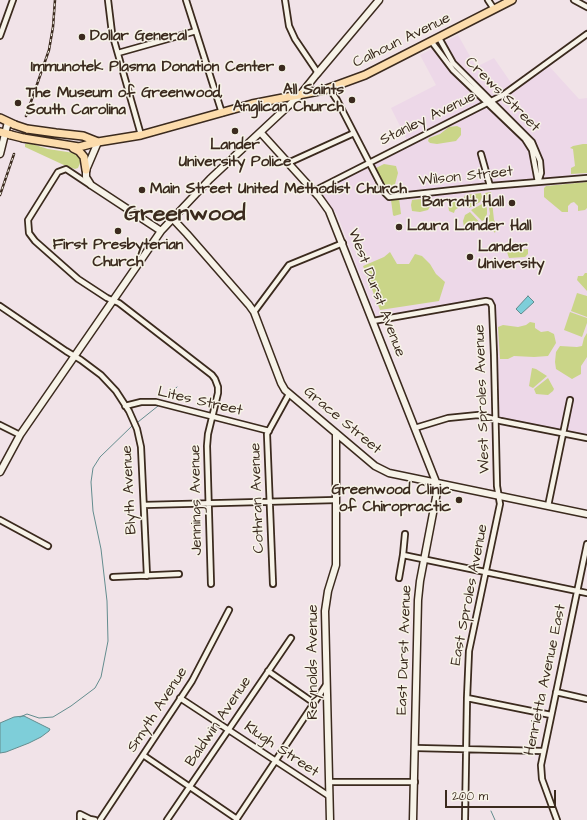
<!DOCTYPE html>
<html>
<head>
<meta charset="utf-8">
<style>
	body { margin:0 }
	#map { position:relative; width:587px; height:820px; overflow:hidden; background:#f1e3e8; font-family:"Architects Daughter",sans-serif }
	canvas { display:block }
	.scale { position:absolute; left:445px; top:790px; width:111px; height:18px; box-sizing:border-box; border:2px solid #3b2a1e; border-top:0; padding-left:5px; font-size:12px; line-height:14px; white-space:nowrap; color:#3b2a1e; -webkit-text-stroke:3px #f7f3e8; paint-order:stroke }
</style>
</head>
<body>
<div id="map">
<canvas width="587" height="820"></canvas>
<div class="scale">200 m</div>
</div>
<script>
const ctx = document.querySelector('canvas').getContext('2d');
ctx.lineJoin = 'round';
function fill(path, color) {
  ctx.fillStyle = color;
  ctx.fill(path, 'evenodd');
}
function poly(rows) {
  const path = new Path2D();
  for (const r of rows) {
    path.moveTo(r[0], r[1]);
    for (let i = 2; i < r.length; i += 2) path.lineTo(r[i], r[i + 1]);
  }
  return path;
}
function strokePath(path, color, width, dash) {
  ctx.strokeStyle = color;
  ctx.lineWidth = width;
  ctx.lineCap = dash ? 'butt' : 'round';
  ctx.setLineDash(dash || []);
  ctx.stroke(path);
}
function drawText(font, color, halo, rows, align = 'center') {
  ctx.font = font + ' "Architects Daughter",sans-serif';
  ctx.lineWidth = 3;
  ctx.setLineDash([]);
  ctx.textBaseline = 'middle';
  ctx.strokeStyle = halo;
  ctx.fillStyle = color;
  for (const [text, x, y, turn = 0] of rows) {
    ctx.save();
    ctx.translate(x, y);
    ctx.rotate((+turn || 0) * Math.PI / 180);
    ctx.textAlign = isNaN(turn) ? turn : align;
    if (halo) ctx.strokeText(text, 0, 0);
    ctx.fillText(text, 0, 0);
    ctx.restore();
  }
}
const built = poly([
	[458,35,476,67,494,58,516,90,549,66,579,99,587,98,587,442,497,424,493,306,487,301,376,316,337,214,317,192,410,146,391,108,436,85,420,55]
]);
const green = poly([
	[457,126,461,128,461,135,456,141,437,144,430,143,428,141,429,138,440,134,449,127],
	[29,143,48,149,74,153,79,157,81,161,78,168,75,169,66,166,25,147,25,144],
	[583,144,587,144,587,173,571,174,571,168,575,166,573,149,570,148,573,146],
	[384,164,396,166,398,173,394,188,389,190,384,188,374,169],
	[587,182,587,208,585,210,578,211,578,206,574,202,571,203,568,206,568,212,562,212,544,197,544,188,546,186],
	[491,192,494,220,497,225,495,233,489,226,487,220,490,214,489,208,487,204,484,202,486,197,485,193],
	[481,193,482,197,480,202,469,208,463,201,465,195],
	[399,198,401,214,394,216,393,215,391,200,392,199],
	[430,198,431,205,428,210,420,212,412,211,411,205,412,200],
	[451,199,454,199,459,202,458,208,455,210,454,213,449,211,448,205],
	[482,204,486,206,487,209,487,214,484,220,482,221,471,210],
	[470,212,481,224,474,229,464,227,463,221,465,215],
	[512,248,517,250,528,249,528,254,525,257,509,258,507,252],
	[390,252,397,264,409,264,415,254,422,256,430,264,436,274,445,282,439,301,380,310,363,266,384,257],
	[585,273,587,273,587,291,577,280,578,276,583,276],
	[577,293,587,296,587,317,571,311],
	[570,312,587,318,587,323,582,337,564,330],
	[530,322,535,323,535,328,541,332,548,331,554,334,556,343,548,356,534,357,514,356,508,359,500,359,498,327,503,325,518,327,526,325],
	[587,333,587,357,581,366,581,374,572,379,556,369,555,362,556,352,560,346,577,347,582,346,584,338],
	[532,368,536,369,547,376,533,388,529,386],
	[548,378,554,389,553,391,548,395,536,394,534,389]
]);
const water = poly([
	[528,296,534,302,521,314,516,309,528,296],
	[24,716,50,729,49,731,41,737,29,743,6,752,0,753,0,723,14,717,24,716]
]);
const stream = poly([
	[167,396,177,387],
	[138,422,158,406],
	[20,717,27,714,39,718,53,717,71,706,95,688,101,677,108,641,107,601,101,549,93,511,91,482,93,468,100,457,133,425],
	[491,811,495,820]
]);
const street = poly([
	[108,0,112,33,141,135],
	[186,0,222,113],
	[285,0,289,26,295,39,318,73],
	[488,0,494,9],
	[574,0,587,7],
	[0,36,13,0],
	[439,38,453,63,532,142,540,161,541,173,538,182],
	[431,41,453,70,525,139,532,150,538,182],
	[118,53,196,31],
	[329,88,337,100,385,193,389,197,490,186,587,178],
	[481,154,490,186],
	[288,163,354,133],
	[90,185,66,169,58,172,28,220,29,233,35,241,78,279,107,298,119,303,212,375,215,379,218,387,218,393,208,434,207,446,211,584],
	[314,191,503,95,587,34],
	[0,306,66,351,81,360,101,375,116,391,129,411,137,429,141,447,147,576],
	[254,312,289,265,343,243],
	[373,321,486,301,490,302,492,306,494,355,497,486,500,504,469,651,467,698,465,820],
	[125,406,141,402,156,402,269,431],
	[0,425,20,435],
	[415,428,448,418,478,415,501,421,587,438],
	[144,505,336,500],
	[548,506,570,400],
	[0,520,48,546],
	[403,555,587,593],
	[113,577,179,574],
	[399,578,403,555,405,534],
	[273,584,267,434,289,394],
	[268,671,314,703],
	[556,692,587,699],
	[180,698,329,796],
	[467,698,551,715],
	[416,748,543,751],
	[143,755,237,819],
	[329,782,415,782],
	[80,820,80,814,90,819,95,820],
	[100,820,192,681,229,610],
	[167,820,291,638],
	[236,820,326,685],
	[557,820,542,779,541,765,587,544]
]);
const secondary = poly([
	[261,133,319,197,329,211,438,487,420,581,418,600,413,820],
	[98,142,86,170,86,177,91,185,161,231],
	[0,154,8,122],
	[173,219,187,234,249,305,254,312,281,383,285,390,375,466,389,473,587,514],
	[0,472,20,435,161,231,210,179,300,95,316,75,379,0],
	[330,820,325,611,328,591,336,565,336,433]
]);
const primary = poly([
	[0,118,15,125],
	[27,129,56,133,83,136,98,142],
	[0,132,11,135],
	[23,138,79,147,98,142,141,135,252,104,324,90,365,75,512,0],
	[73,148,79,151,84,157,86,170]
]);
const rail = poly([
	[26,116,49,50,53,27,55,0],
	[0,195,14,154]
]);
const primaryBridge = poly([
	[15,125,27,129],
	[11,135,23,138]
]);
const markers = [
	[82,37,4,"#3b2a1e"],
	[282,68,4,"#3b2a1e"],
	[352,100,4,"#3b2a1e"],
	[18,103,4,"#3b2a1e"],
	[235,131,4,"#3b2a1e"],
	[142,190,4,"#3b2a1e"],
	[512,203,4,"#3b2a1e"],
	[399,227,4,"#3b2a1e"],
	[118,231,4,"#3b2a1e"],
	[470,257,4,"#3b2a1e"],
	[459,500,4,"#3b2a1e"]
];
const poiNames = [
	["Dollar General",90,37],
	["Immunotek Plasma Donation Center",274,68,"right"],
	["All Saints",344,91,"right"],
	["Anglican Church",344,108,"right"],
	["The Museum of Greenwood,",26,94],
	["South Carolina",26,111],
	["Lander",235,146,"center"],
	["University Police",235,163,"center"],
	["Main Street United Methodist Church",150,190],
	["Barratt Hall",504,203,"right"],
	["Laura Lander Hall",407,227],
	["First Presbyterian",118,246,"center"],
	["Church",118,263,"center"],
	["Lander",478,248],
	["University",478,265],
	["Greenwood Clinic",451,491,"right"],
	["of Chiropractic",451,508,"right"]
];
const streetNames = [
	["Calhoun Avenue",402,41,-26],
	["Crews Street",502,95,45],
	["Stanley Avenue",428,119,-26],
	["Wilson Street",466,177,-6],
	["West Durst Avenue",376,293,69],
	["West Sproles Avenue",483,399,-92],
	["Lites Street",200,402,13],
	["Grace Street",342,421,40],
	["Blyth Avenue",130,490,-93],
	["Cothran Avenue",258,498,-92],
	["Jennings Avenue",197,500,-91],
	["East Sproles Avenue",470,595,-79],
	["East Durst Avenue",405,650,-88],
	["Reynolds Avenue",314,662,-90],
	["Henrietta Avenue East",546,680,-78],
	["Smyth Avenue",158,710,-57],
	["Baldwin Avenue",219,722,-56],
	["Klugh Street",281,750,34]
];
const townNames = [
	["Greenwood",185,215]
];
fill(built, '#edd8e8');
fill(green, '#cad588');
fill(water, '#7eced9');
strokePath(water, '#638c8e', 1);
strokePath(stream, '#638c8e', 1);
strokePath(street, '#3b2a1e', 8);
strokePath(secondary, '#3b2a1e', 9);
strokePath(primary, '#3b2a1e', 10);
strokePath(street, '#f7f3e8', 4.5);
strokePath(secondary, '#f7f3e8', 6);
strokePath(primary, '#fcdcac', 7);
strokePath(rail, '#3b2a1e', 2.5);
strokePath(rail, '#f7f3e8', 1, [3]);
strokePath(primaryBridge, '#3b2a1e', 10, []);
strokePath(primaryBridge, '#fcdcac', 7);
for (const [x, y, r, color] of markers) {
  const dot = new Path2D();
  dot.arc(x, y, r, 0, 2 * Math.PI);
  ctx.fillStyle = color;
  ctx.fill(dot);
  strokePath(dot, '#f7f3e8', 1.5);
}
drawText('bold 15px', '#3b2a1e', '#f7f3e8', poiNames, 'left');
drawText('15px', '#3b2a1e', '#f7f3e8', streetNames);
drawText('bold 23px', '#3b2a1e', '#f7f3e8', townNames);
</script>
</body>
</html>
